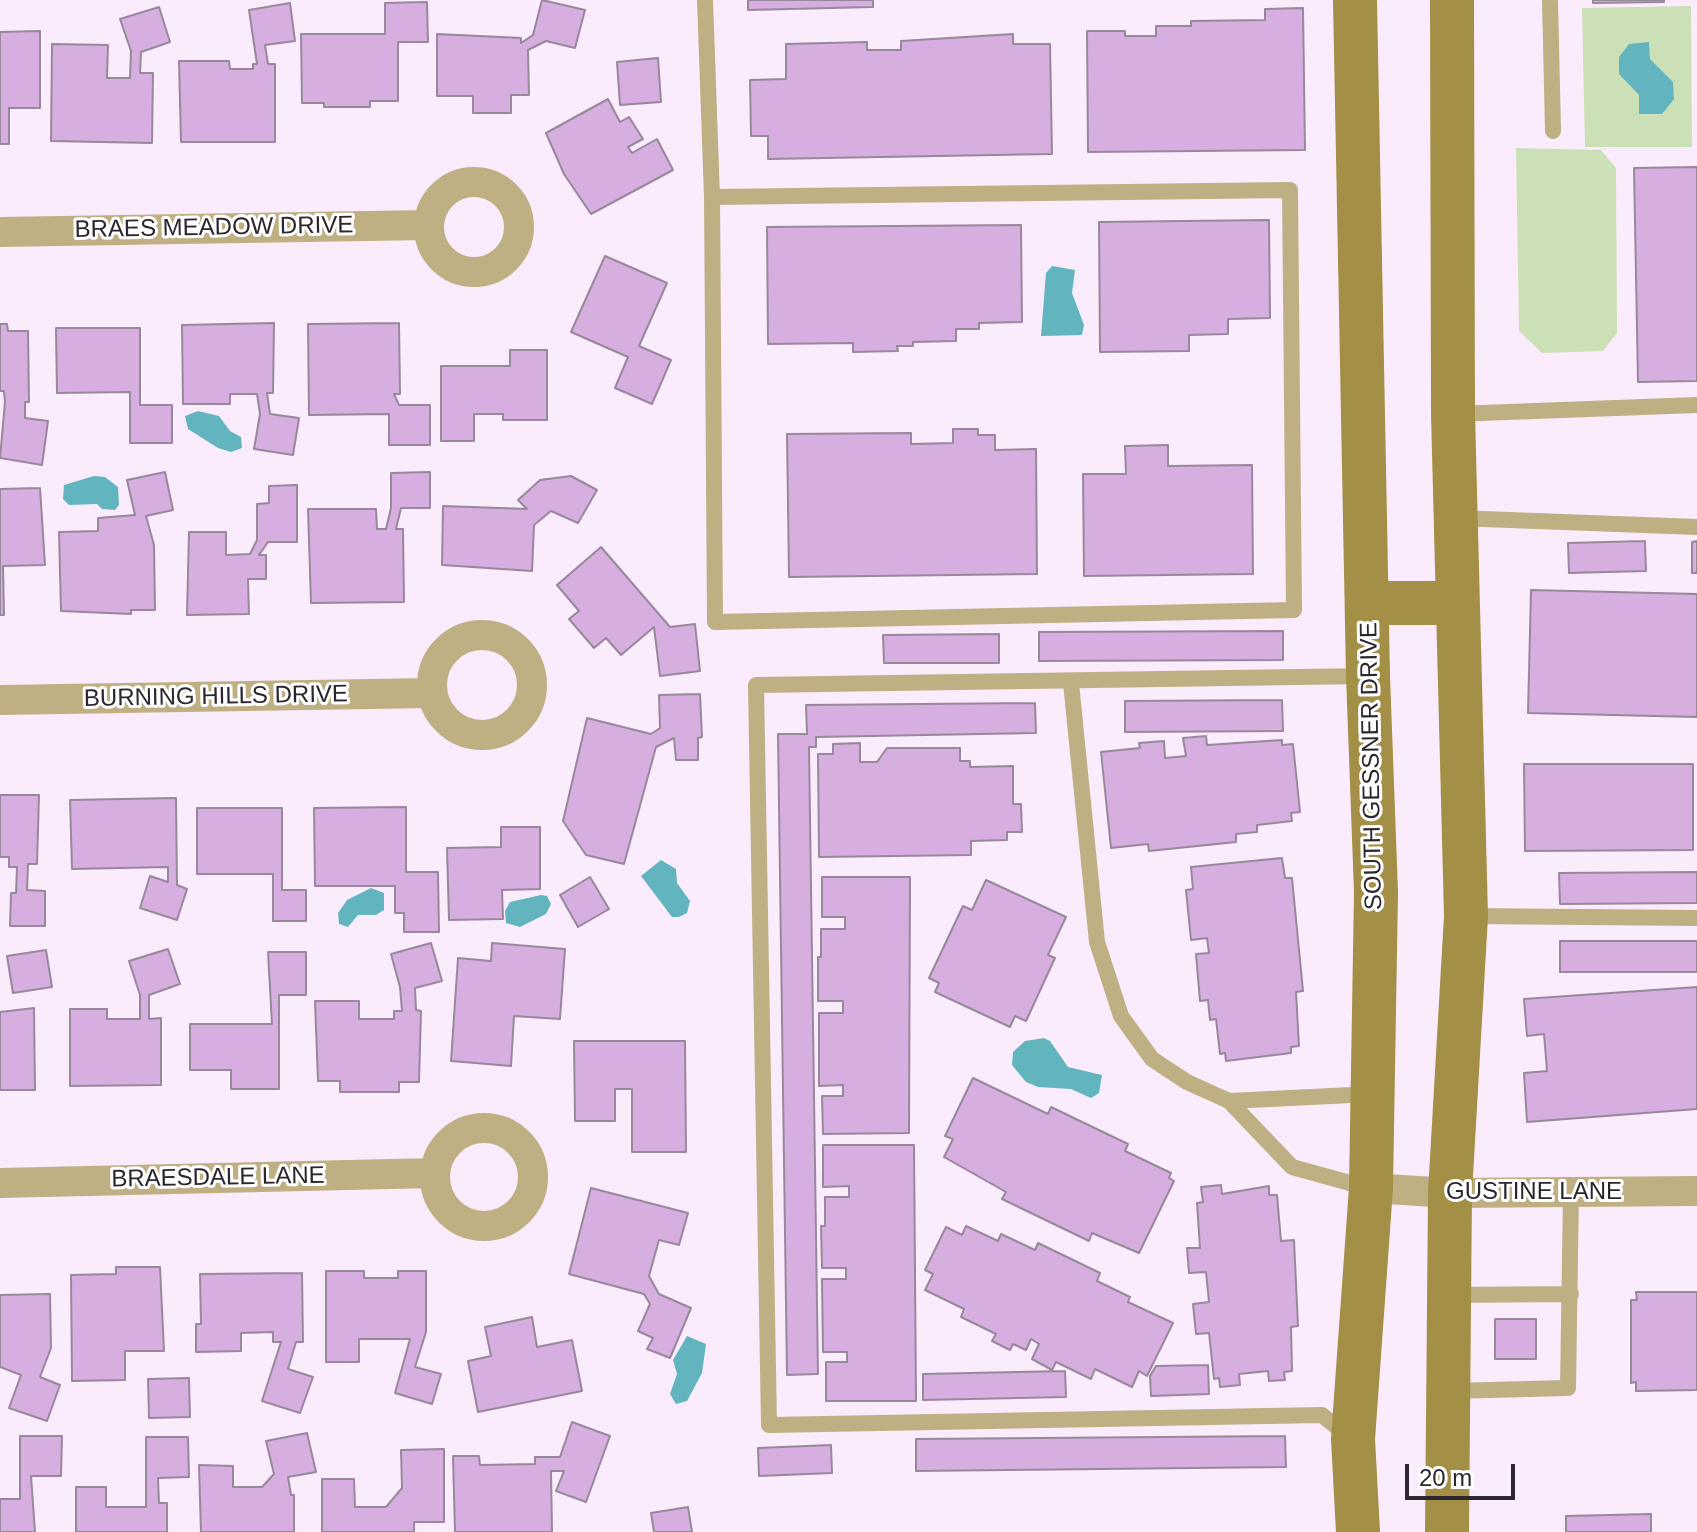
<!DOCTYPE html>
<html>
<head>
<meta charset="utf-8">
<style>
	body { margin:0 }
	#map { position:relative; width:1697px; height:1532px; overflow:hidden; background:#faecfd; font-family:Arial,sans-serif }
	canvas { display:block }
	.scale { position:absolute; left:1405px; top:1464px; width:110px; height:36px; box-sizing:border-box; border:4px solid #2c262e; border-top:0; padding-left:10px; font-size:24px; line-height:28px; white-space:nowrap; color:#2c262e; -webkit-text-stroke:6px #fff; paint-order:stroke }
</style>
</head>
<body>
<div id="map">
<canvas width="1697" height="1532"></canvas>
<div class="scale">20 m</div>
</div>
<script>
const ctx = document.querySelector('canvas').getContext('2d');
ctx.lineJoin = 'round';
function fill(path, color) {
  ctx.fillStyle = color;
  ctx.fill(path, 'evenodd');
}
function poly(rows) {
  const path = new Path2D();
  for (const r of rows) {
    if (r.length === 3) {
      path.moveTo(r[0] + r[2], r[1]);
      path.arc(r[0], r[1], r[2], 0, 2 * Math.PI);
      continue;
    }
    path.moveTo(r[0], r[1]);
    for (let i = 2; i < r.length; i += 2) path.lineTo(r[i], r[i + 1]);
  }
  return path;
}
function strokePath(path, color, width, dash) {
  ctx.strokeStyle = color;
  ctx.lineWidth = width;
  ctx.lineCap = dash ? 'butt' : 'round';
  ctx.setLineDash(dash || []);
  ctx.stroke(path);
}
function drawText(font, color, halo, rows, align = 'center') {
  ctx.font = font + ' Arial,sans-serif';
  ctx.lineWidth = 6;
  ctx.setLineDash([]);
  ctx.textBaseline = 'middle';
  ctx.strokeStyle = halo;
  ctx.fillStyle = color;
  for (const [text, x, y, turn = 0] of rows) {
    ctx.save();
    ctx.translate(x, y);
    ctx.rotate((+turn || 0) * Math.PI / 180);
    ctx.textAlign = isNaN(turn) ? turn : align;
    if (halo) ctx.strokeText(text, 0, 0);
    ctx.fillText(text, 0, 0);
    ctx.restore();
  }
}
const green = poly([
	[1691,6,1692,147,1585,147,1582,8],
	[1516,148,1601,150,1616,168,1617,333,1603,351,1542,353,1519,331]
]);
const water = poly([
	[1649,42,1650,59,1673,82,1674,99,1662,114,1639,114,1639,95,1619,74,1619,57,1629,44],
	[1052,266,1075,270,1072,293,1084,325,1082,335,1041,336,1046,273],
	[198,411,219,416,230,431,241,437,242,448,231,452,218,448,188,429,185,416],
	[94,476,105,477,118,487,119,505,115,510,102,509,97,504,69,505,63,499,64,485],
	[661,860,676,869,677,883,690,901,687,913,679,917,672,917,641,876],
	[371,888,384,893,384,910,376,915,358,915,348,927,339,924,338,913,347,900],
	[541,895,547,896,551,904,546,914,520,927,506,923,505,911,510,902],
	[1044,1038,1050,1041,1068,1067,1102,1075,1099,1093,1091,1098,1071,1089,1038,1087,1026,1082,1012,1065,1013,1052,1025,1041],
	[687,1336,706,1344,702,1373,687,1401,676,1404,670,1394,677,1374,673,1360]
]);
const building = poly([
	[542,0,585,10,575,48,546,41,528,50,529,95,511,95,511,113,473,113,473,96,437,96,437,34,521,38,521,43,533,35,542,0],
	[748,0,873,0,873,7,748,10,748,0],
	[1593,0,1664,0,1664,2,1593,3,1593,0],
	[427,2,428,42,398,42,398,101,370,101,370,107,324,107,324,103,302,103,301,34,385,34,385,3,427,2],
	[290,3,295,41,265,45,268,64,275,64,275,142,181,142,179,61,229,61,230,69,253,69,253,64,257,64,249,10,290,3],
	[159,7,170,42,141,52,140,73,153,73,152,143,51,141,52,44,108,45,107,78,130,78,131,51,120,19,159,7],
	[1303,8,1305,150,1088,152,1087,31,1125,31,1125,36,1156,36,1156,26,1191,26,1191,21,1265,20,1265,9,1303,8],
	[40,31,40,108,9,108,9,144,0,144,0,32,40,31],
	[1013,34,1013,44,1050,44,1052,154,768,159,768,136,751,136,750,80,786,79,786,44,867,42,867,50,901,50,901,41,1013,34],
	[658,58,661,102,620,105,617,62,658,58],
	[608,99,620,122,629,117,643,139,628,147,632,153,657,139,673,170,591,214,564,174,546,133,608,99],
	[1697,167,1697,381,1638,382,1634,168,1697,167],
	[1269,220,1270,318,1228,319,1228,334,1189,335,1189,351,1100,352,1099,222,1269,220],
	[1021,225,1022,322,979,323,979,329,956,329,956,341,913,342,913,346,897,346,898,351,853,352,853,343,768,344,767,227,1021,225],
	[605,256,667,283,639,346,671,360,652,404,615,388,628,357,571,332,605,256],
	[274,323,273,393,267,393,270,414,299,418,293,455,254,449,260,414,257,394,230,394,230,404,183,404,182,325,274,323],
	[399,323,400,394,394,394,399,405,430,405,430,445,389,445,389,414,309,415,308,324,399,323],
	[0,324,7,324,8,331,28,331,29,402,25,402,25,418,48,421,42,465,0,458,5,402,4,391,0,391,0,324],
	[56,328,140,328,140,405,172,405,172,443,130,443,130,392,57,393,56,328],
	[510,350,547,350,547,420,503,420,503,414,474,414,474,441,441,441,441,366,510,366,510,350],
	[953,429,978,429,978,435,995,435,995,450,1036,449,1037,574,789,577,787,434,911,433,911,444,953,443,953,429],
	[1168,445,1168,466,1252,465,1253,574,1084,576,1083,474,1126,474,1125,446,1168,445],
	[165,472,173,510,146,516,154,545,155,610,131,610,131,614,61,611,59,532,98,531,98,518,135,515,127,480,165,472],
	[430,472,430,508,401,508,396,529,403,529,404,602,311,603,308,509,376,509,377,529,386,529,391,508,391,473,430,472],
	[571,476,597,490,578,523,551,511,534,525,532,571,442,565,443,506,527,509,518,500,540,480,571,476],
	[297,485,297,542,268,542,259,555,266,555,266,579,248,579,249,614,187,615,189,532,226,532,226,555,250,554,257,540,257,504,269,503,269,486,297,485],
	[40,488,45,565,3,566,4,615,0,615,0,489,40,488],
	[1645,541,1646,571,1569,573,1568,543,1645,541],
	[1697,541,1697,573,1692,573,1692,542,1697,541],
	[601,547,670,627,695,624,700,671,660,676,654,627,621,655,606,638,594,648,569,619,579,611,557,585,601,547],
	[1531,590,1697,594,1697,717,1528,713,1531,590],
	[1283,631,1283,660,1039,661,1039,632,1283,631],
	[999,634,999,663,884,663,883,635,999,634],
	[700,694,702,737,698,738,698,760,676,760,674,738,656,747,624,864,586,855,563,821,587,718,651,734,660,728,659,695,700,694],
	[1282,700,1283,731,1125,732,1125,701,1282,700],
	[1035,703,1036,733,816,737,816,747,809,747,818,1374,787,1375,778,734,807,734,806,705,1035,703],
	[1206,736,1207,745,1282,740,1282,745,1293,744,1300,812,1291,813,1292,821,1257,825,1257,832,1236,834,1236,842,1149,851,1148,844,1111,848,1101,752,1140,748,1139,743,1164,741,1165,758,1186,756,1183,738,1206,736],
	[860,743,860,762,877,762,887,748,960,748,960,761,970,761,970,767,1013,766,1013,804,1021,804,1022,832,1007,832,1007,840,971,841,971,855,819,857,818,754,833,754,833,744,860,743],
	[1524,764,1693,764,1693,850,1525,851,1524,764],
	[0,795,39,795,37,864,28,864,27,890,45,891,45,926,10,926,11,893,16,893,17,867,9,867,9,857,0,857,0,795],
	[176,798,177,885,187,889,177,920,140,908,150,876,168,882,168,867,72,869,70,800,176,798],
	[406,807,406,872,438,872,439,932,404,932,404,913,395,913,395,886,315,886,314,808,406,807],
	[197,808,282,808,282,890,306,890,306,921,273,921,273,874,197,874,197,808],
	[501,827,540,827,540,889,502,890,503,919,449,920,447,848,501,847,501,827],
	[1282,858,1285,878,1292,878,1303,991,1296,992,1299,1046,1291,1047,1291,1053,1226,1061,1225,1053,1220,1054,1216,1019,1210,1020,1208,1000,1200,1001,1196,954,1209,953,1207,938,1191,940,1186,890,1193,889,1191,867,1282,858],
	[1697,872,1697,903,1560,904,1559,873,1697,872],
	[590,877,609,909,578,927,560,895,590,877],
	[822,877,910,877,909,1133,823,1134,822,1096,843,1096,843,1085,819,1086,819,1013,843,1013,843,1001,818,1001,818,957,821,957,821,929,845,929,845,917,822,917,822,877],
	[986,880,1066,917,1048,955,1055,958,1026,1021,1015,1016,1010,1027,935,992,939,983,929,978,963,906,972,910,986,880],
	[1560,941,1697,941,1697,972,1560,972,1560,941],
	[431,943,442,981,415,988,416,1010,421,1011,419,1082,399,1082,399,1092,340,1092,340,1081,318,1081,315,1001,359,1001,359,1019,394,1019,394,1011,402,1011,400,987,391,954,431,943],
	[492,943,565,949,560,1019,514,1016,511,1066,451,1061,458,958,491,961,492,943],
	[168,949,180,984,149,995,149,1019,161,1018,161,1085,70,1086,70,1009,107,1009,107,1019,140,1019,140,995,129,961,168,949],
	[46,950,52,987,13,993,7,956,46,950],
	[268,952,306,952,306,995,279,995,279,1089,231,1089,231,1070,190,1070,190,1024,272,1024,268,952],
	[1697,987,1697,1109,1527,1122,1524,1073,1547,1071,1544,1034,1527,1036,1524,999,1697,987],
	[34,1008,35,1090,0,1090,0,1012,34,1008],
	[574,1041,685,1041,686,1152,632,1152,632,1089,615,1089,615,1121,575,1121,574,1041],
	[973,1078,1048,1114,1051,1107,1128,1144,1125,1151,1171,1173,1169,1178,1174,1181,1139,1253,1092,1233,1089,1241,1002,1199,1006,1192,944,1157,953,1139,945,1136,973,1078],
	[823,1145,914,1145,916,1401,826,1401,826,1362,847,1362,847,1352,823,1352,822,1279,846,1279,846,1268,822,1268,821,1226,825,1226,825,1197,849,1197,849,1186,823,1187,823,1145],
	[1221,1185,1222,1194,1269,1186,1269,1195,1277,1195,1281,1241,1294,1240,1298,1326,1291,1327,1292,1371,1284,1372,1285,1380,1269,1381,1268,1371,1239,1374,1240,1385,1220,1387,1219,1378,1214,1379,1209,1333,1196,1334,1193,1304,1209,1302,1206,1272,1189,1273,1187,1248,1200,1248,1197,1203,1203,1202,1201,1187,1221,1185],
	[591,1188,688,1213,679,1245,659,1240,649,1276,659,1294,691,1308,670,1358,647,1349,653,1338,638,1331,650,1304,644,1294,569,1274,591,1188],
	[966,1226,998,1241,1001,1234,1035,1250,1038,1243,1100,1273,1097,1281,1130,1297,1128,1302,1173,1323,1147,1376,1139,1371,1132,1387,1095,1369,1091,1379,1056,1362,1052,1370,1032,1359,1039,1344,1031,1339,1026,1350,1013,1344,1010,1350,992,1341,996,1334,961,1317,964,1309,925,1290,933,1274,925,1270,946,1227,962,1235,966,1226],
	[116,1267,160,1267,164,1351,125,1351,125,1380,72,1381,71,1275,116,1274,116,1267],
	[326,1271,364,1271,364,1278,398,1278,398,1271,426,1271,426,1332,415,1367,441,1374,432,1404,395,1393,410,1339,359,1339,359,1362,326,1362,326,1271],
	[302,1273,303,1342,296,1342,288,1369,313,1377,300,1413,262,1401,281,1342,273,1342,273,1332,241,1333,241,1351,196,1352,196,1324,201,1324,200,1274,302,1273],
	[1636,1292,1697,1292,1697,1390,1636,1391,1636,1382,1631,1383,1631,1300,1637,1300,1636,1292],
	[50,1294,51,1348,40,1377,60,1385,47,1421,9,1408,21,1375,0,1367,0,1295,50,1294],
	[532,1317,537,1347,572,1340,582,1391,478,1412,468,1361,491,1356,485,1327,532,1317],
	[1495,1319,1536,1319,1536,1359,1495,1359,1495,1319],
	[1208,1365,1209,1394,1151,1396,1150,1376,1156,1366,1208,1365],
	[1065,1371,1066,1397,923,1400,923,1374,1065,1371],
	[189,1378,190,1417,149,1418,148,1379,189,1378],
	[572,1422,610,1436,586,1502,556,1491,564,1471,551,1471,552,1532,455,1532,453,1456,479,1456,480,1465,535,1464,535,1457,560,1457,572,1422],
	[307,1433,316,1472,288,1477,291,1495,294,1495,294,1532,201,1532,199,1465,233,1466,233,1487,262,1487,274,1474,266,1441,307,1433],
	[20,1436,62,1436,61,1476,31,1476,35,1532,0,1532,0,1499,20,1499,20,1436],
	[1285,1436,1286,1467,916,1471,916,1439,1285,1436],
	[146,1437,188,1437,189,1477,158,1478,159,1503,167,1503,167,1532,76,1532,76,1487,106,1487,106,1507,146,1507,146,1437],
	[831,1445,832,1473,759,1476,758,1448,831,1445],
	[444,1449,444,1522,414,1522,414,1532,322,1532,322,1479,354,1479,355,1507,386,1507,402,1488,401,1450,444,1449],
	[688,1507,692,1532,654,1532,651,1513,688,1507],
	[1651,1514,1651,1532,1566,1532,1566,1516,1651,1514]
]);
const service = poly([
	[705,0,712,197],
	[1550,0,1553,131],
	[1290,190,1294,610,715,622,712,197,1290,190],
	[1454,414,1697,405],
	[1456,518,1697,527],
	[1071,683,1097,942,1121,1016,1152,1059,1187,1082,1229,1101,1292,1167,1368,1188],
	[1468,916,1697,918],
	[1229,1101,1372,1094],
	[1449,1295,1571,1294],
	[1450,1391,1568,1388,1571,1192],
	[1348,1436,1322,1415,769,1425,756,685,1366,676]
]);
const minor = poly([
	[474,227,45],
	[0,232,428,225],
	[482,685,50],
	[0,700,432,693],
	[484,1177,49],
	[0,1183,435,1173],
	[1371,1188,1450,1193,1697,1191]
]);
const secondary = poly([
	[1355,0,1368,676,1376,892,1371,1188,1353,1439,1358,1532],
	[1368,603,1456,603],
	[1447,1532,1450,1193,1466,916,1453,414,1452,0]
]);
const streetNames = [
	["BRAES MEADOW DRIVE",214,228,-1],
	["BURNING HILLS DRIVE",216,697,-1],
	["SOUTH GESSNER DRIVE",1372,766,-91],
	["BRAESDALE LANE",218,1178,-1],
	["GUSTINE LANE",1534,1192]
];
fill(green, '#cce0b7');
fill(water, '#62b4be');
fill(building, '#d6aedf');
strokePath(building, '#98889c', 2);
strokePath(service, '#beb082', 16);
strokePath(minor, '#beb082', 30);
strokePath(secondary, '#a48f46', 44);
drawText('24px', '#2c262e', '#fff', streetNames);
</script>
</body>
</html>
